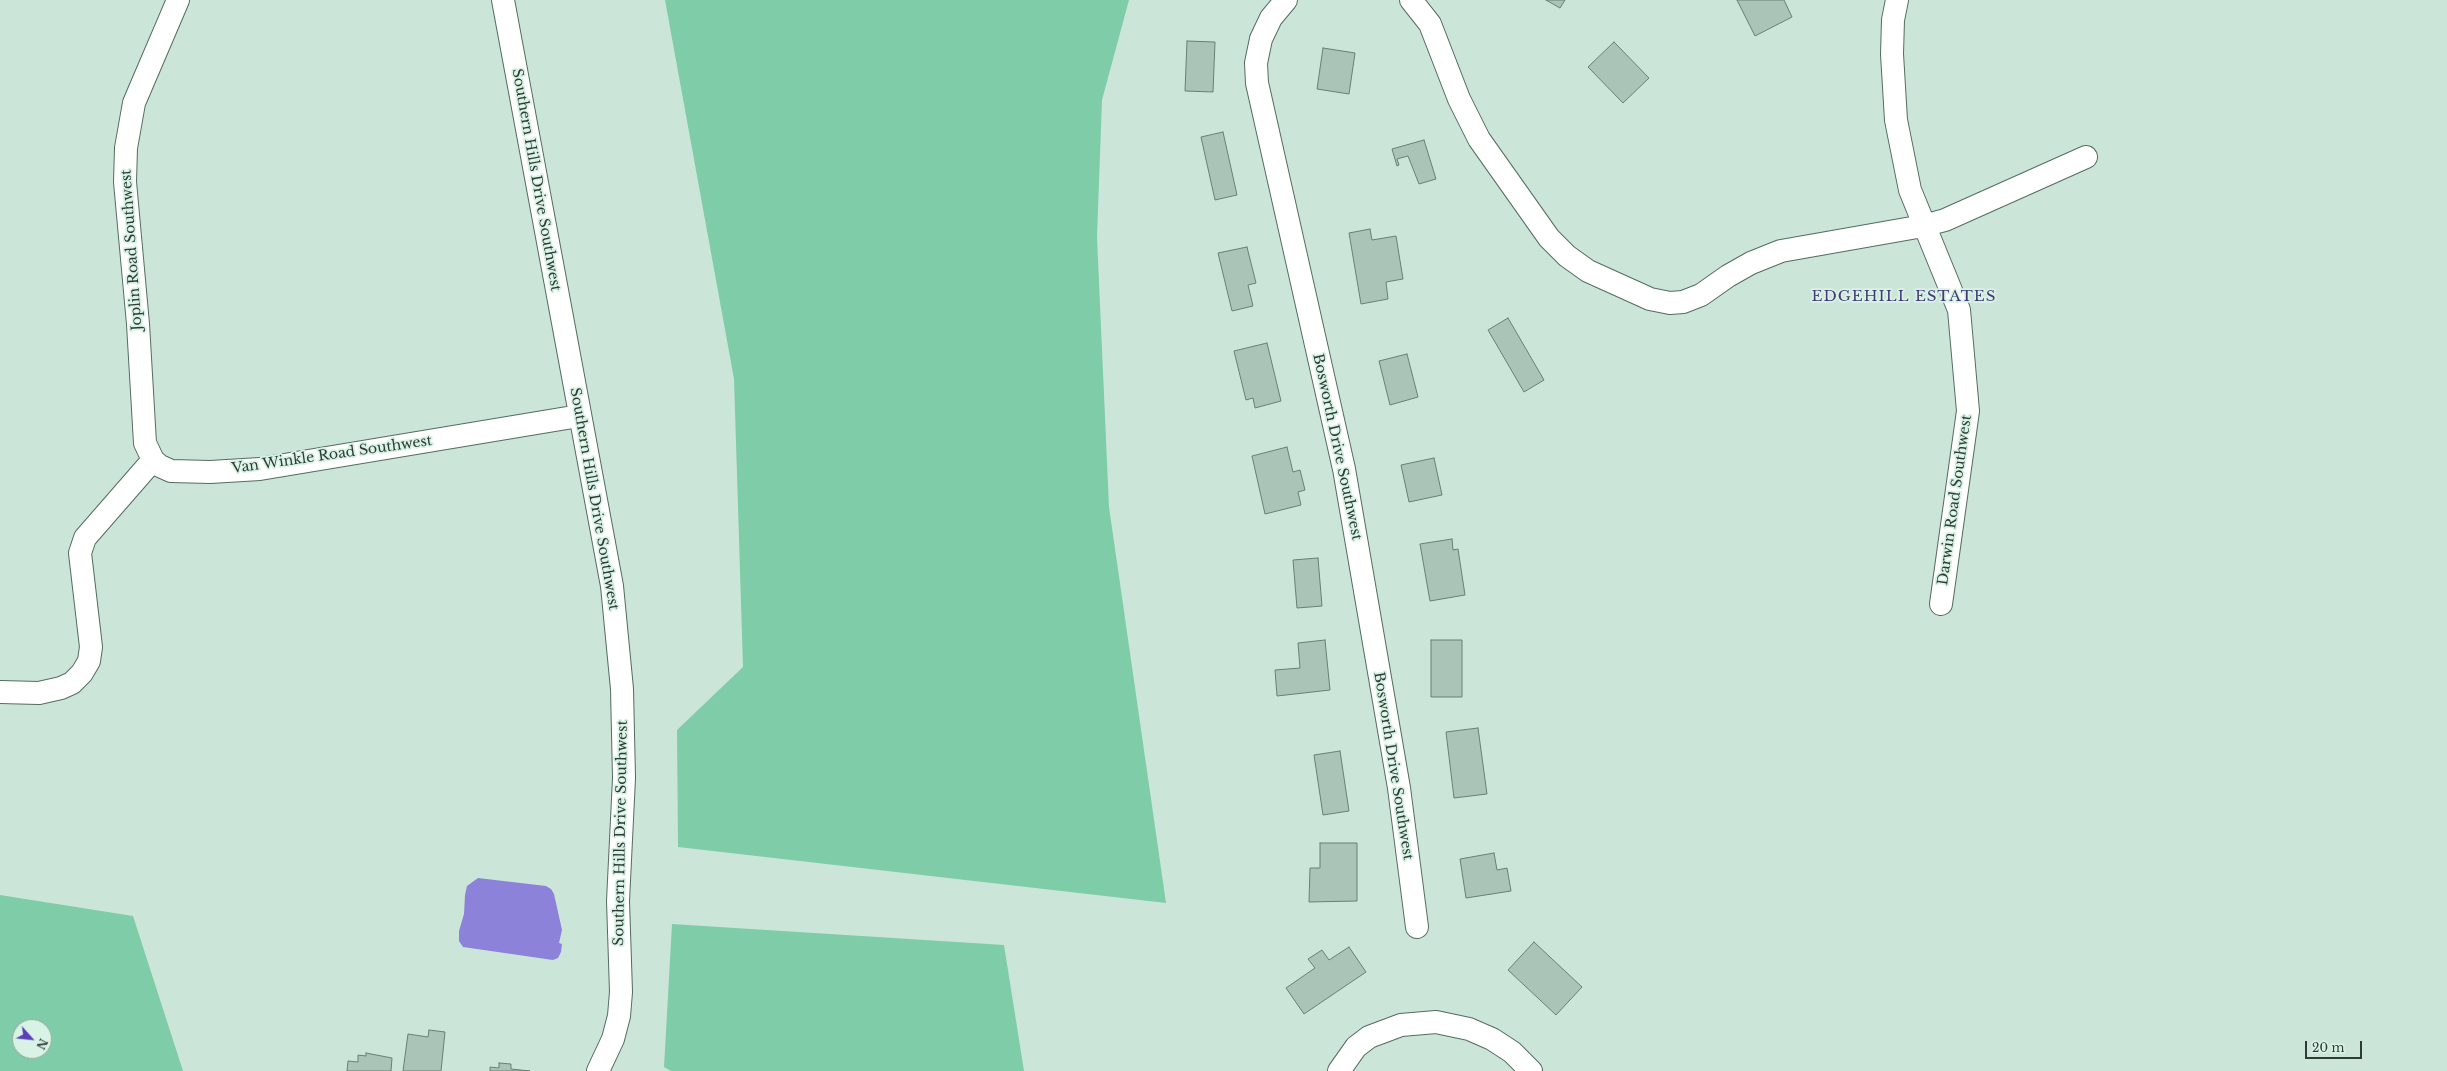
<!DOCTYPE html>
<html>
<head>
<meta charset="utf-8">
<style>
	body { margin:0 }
	#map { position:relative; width:2447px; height:1071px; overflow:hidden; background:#cbe6d8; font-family:"Libre Baskerville",serif }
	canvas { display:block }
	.north { position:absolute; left:12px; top:1019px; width:40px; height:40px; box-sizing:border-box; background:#d8f3e5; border:1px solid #95a99f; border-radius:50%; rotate:117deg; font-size:11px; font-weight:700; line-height:16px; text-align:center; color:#303b36 }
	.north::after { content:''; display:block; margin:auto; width:14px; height:18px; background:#5b40b8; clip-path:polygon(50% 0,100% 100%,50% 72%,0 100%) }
	.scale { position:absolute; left:2305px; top:1041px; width:57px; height:18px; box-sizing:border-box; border:2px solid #303b36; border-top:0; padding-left:5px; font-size:12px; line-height:14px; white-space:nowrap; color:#303b36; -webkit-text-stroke:3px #d8f3e5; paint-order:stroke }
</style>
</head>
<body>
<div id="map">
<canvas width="2447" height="1071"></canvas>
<div class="north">N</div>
<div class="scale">20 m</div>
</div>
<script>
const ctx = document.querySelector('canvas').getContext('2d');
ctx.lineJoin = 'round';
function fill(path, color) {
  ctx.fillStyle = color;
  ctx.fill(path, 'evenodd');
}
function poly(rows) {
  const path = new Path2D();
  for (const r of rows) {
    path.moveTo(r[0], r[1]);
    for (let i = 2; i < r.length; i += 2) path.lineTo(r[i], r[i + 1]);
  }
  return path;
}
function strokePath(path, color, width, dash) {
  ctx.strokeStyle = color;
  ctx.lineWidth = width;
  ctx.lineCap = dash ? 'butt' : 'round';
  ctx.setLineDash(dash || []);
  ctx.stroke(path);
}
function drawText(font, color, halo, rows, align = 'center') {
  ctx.font = font + ' "Libre Baskerville",serif';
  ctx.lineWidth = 3.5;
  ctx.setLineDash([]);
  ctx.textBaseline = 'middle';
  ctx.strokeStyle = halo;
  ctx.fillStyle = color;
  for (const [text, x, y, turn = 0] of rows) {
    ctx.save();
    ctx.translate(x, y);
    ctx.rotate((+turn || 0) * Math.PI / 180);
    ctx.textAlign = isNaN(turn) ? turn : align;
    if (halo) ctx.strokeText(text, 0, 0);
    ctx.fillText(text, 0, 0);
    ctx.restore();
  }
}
const green = poly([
	[665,0,1129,0,1102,100,1097,237,1109,507,1166,903,678,847,677,730,743,667,734,379],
	[0,895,133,916,183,1071,0,1071],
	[20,1027,44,1027,44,1051,20,1051],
	[672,924,1004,945,1024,1071,671,1071,664,1067]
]);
const water = poly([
	[478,878,546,886,551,889,554,894,562,930,559,943,562,944,561,952,558,958,553,960,463,947,459,941,459,931,464,914,465,895,467,886]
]);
const building = poly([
	[1546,0,1565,0,1560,8,1546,0],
	[1737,0,1784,0,1792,17,1755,36,1737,0],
	[1187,41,1215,42,1213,92,1185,91,1187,41],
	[1614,42,1649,78,1623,103,1588,67,1614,42],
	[1323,48,1355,53,1349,94,1317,89,1323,48],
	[1223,132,1237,195,1215,200,1201,137,1223,132],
	[1424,140,1436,179,1419,184,1408,156,1397,159,1399,165,1397,166,1392,149,1424,140],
	[1370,229,1372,240,1396,236,1403,279,1386,282,1388,299,1361,304,1349,233,1370,229],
	[1247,247,1256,283,1248,285,1253,306,1232,311,1218,253,1247,247],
	[1508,318,1544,380,1524,392,1488,330,1508,318],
	[1267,343,1281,401,1255,408,1253,398,1246,400,1234,351,1267,343],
	[1407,354,1418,397,1390,405,1379,361,1407,354],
	[1287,447,1293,472,1300,470,1305,490,1298,492,1301,505,1265,514,1252,456,1287,447],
	[1434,458,1442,495,1409,502,1401,465,1434,458],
	[1452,539,1453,550,1458,549,1465,595,1430,601,1420,544,1452,539],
	[1318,558,1322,606,1297,608,1293,560,1318,558],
	[1325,640,1330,690,1277,696,1275,670,1300,668,1298,643,1325,640],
	[1431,640,1462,640,1462,697,1431,697,1431,640],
	[1478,728,1487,794,1454,798,1446,732,1478,728],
	[1340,751,1349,811,1323,815,1314,755,1340,751],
	[1320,843,1357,843,1357,901,1309,902,1310,868,1320,868,1320,843],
	[1494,853,1497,870,1507,868,1511,891,1466,898,1460,859,1494,853],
	[1534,942,1582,987,1556,1015,1508,970,1534,942],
	[1349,947,1366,972,1304,1014,1286,988,1315,968,1308,959,1322,950,1329,960,1349,947],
	[429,1030,445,1032,441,1071,403,1071,408,1034,428,1037,429,1030],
	[366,1053,392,1058,391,1071,347,1071,348,1061,358,1062,358,1055,366,1056,366,1053],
	[499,1063,511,1064,511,1069,530,1071,490,1071,490,1067,499,1068,499,1063]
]);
const minor = poly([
	[178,0,134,103,126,148,125,182,138,324,145,443,153,460,160,466,171,471,210,472,260,469,579,416],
	[503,0,612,586,622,689,624,778,618,901,621,992,619,1016,613,1039,598,1071],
	[1286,0,1271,18,1261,39,1256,63,1257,83,1344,469,1399,788,1417,927],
	[1411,0,1430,24,1459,99,1479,139,1549,238,1567,256,1588,271,1650,299,1670,303,1683,302,1701,295,1728,276,1751,263,1781,251,1923,226,1945,220,2086,157],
	[1897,0,1893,20,1892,54,1896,120,1910,190,1959,310,1968,411,1941,604],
	[0,692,39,693,61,688,72,683,82,673,89,661,91,647,80,553,85,538,153,460],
	[1339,1071,1356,1047,1369,1037,1401,1025,1436,1022,1469,1029,1492,1039,1512,1052,1531,1071]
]);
const streetNames = [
	["Southern Hills Drive Southwest",536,180,80],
	["Joplin Road Southwest",132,250,-94],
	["Bosworth Drive Southwest",1337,447,78],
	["Van Winkle Road Southwest",332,455,-8],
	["Southern Hills Drive Southwest",594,499,80],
	["Darwin Road Southwest",1955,500,-82],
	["Bosworth Drive Southwest",1393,766,81],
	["Southern Hills Drive Southwest",621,833,-89]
];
const neighbourhoodNames = [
	["EDGEHILL ESTATES",1904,297]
];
fill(green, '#7fcca9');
fill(water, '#8c82da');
fill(building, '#aac4b7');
strokePath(building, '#688074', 1);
strokePath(minor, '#546c61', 24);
strokePath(minor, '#fff', 22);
drawText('14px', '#303b36', '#d8f3e5', streetNames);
ctx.letterSpacing = '1px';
drawText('15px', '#433a76', '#d8f3e5', neighbourhoodNames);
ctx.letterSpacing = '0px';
</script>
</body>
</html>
